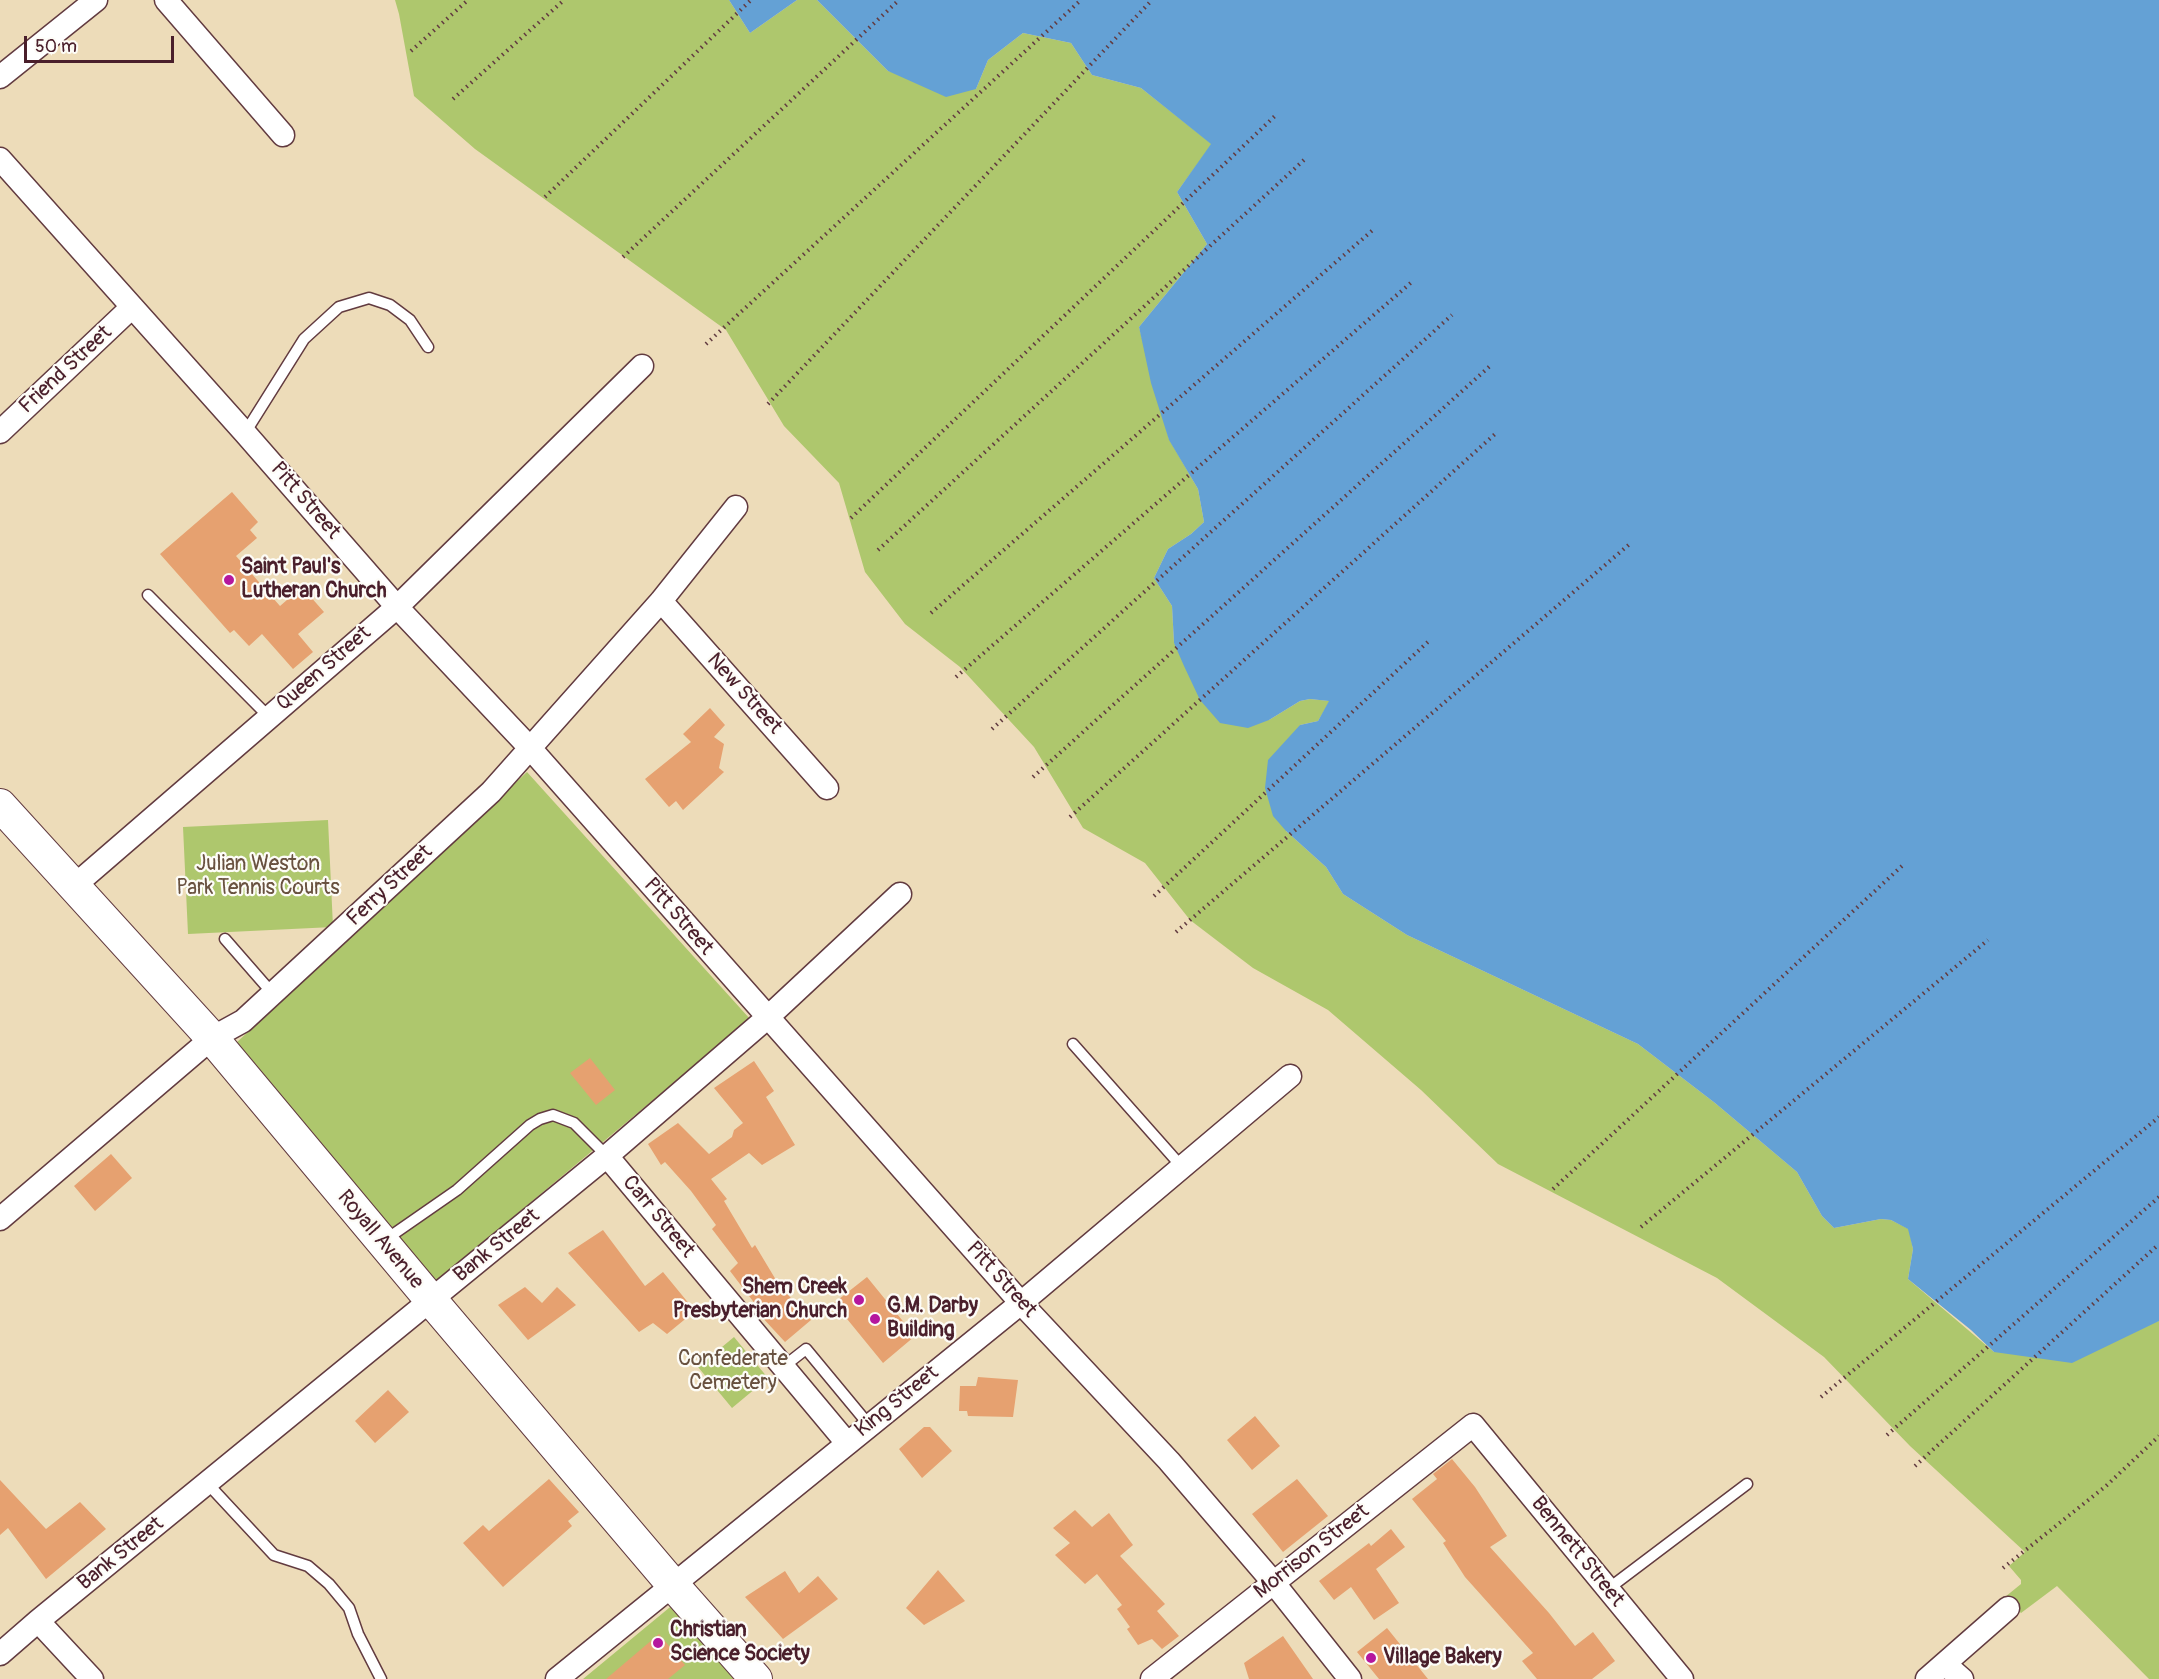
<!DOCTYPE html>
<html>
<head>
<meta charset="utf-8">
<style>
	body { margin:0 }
	#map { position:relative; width:2159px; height:1679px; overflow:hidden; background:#eddcb9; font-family:Pangolin,sans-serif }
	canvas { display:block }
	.scale { position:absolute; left:24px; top:36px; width:150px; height:27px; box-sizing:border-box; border:3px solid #4a1f2b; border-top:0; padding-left:8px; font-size:18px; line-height:21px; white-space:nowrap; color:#4a1f2b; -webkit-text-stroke:4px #fdfcf7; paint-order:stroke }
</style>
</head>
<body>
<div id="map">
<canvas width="2159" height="1679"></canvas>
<div class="scale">50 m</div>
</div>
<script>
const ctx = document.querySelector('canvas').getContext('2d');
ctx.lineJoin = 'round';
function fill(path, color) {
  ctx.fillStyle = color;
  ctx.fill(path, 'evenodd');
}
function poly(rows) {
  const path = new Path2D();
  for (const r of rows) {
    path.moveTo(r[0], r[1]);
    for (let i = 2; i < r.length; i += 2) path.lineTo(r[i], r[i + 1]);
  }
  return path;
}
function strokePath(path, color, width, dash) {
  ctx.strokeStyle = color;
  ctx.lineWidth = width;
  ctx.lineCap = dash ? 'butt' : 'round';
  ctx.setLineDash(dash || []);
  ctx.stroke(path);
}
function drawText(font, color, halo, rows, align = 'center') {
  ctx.font = font + ' Pangolin,sans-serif';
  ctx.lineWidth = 4.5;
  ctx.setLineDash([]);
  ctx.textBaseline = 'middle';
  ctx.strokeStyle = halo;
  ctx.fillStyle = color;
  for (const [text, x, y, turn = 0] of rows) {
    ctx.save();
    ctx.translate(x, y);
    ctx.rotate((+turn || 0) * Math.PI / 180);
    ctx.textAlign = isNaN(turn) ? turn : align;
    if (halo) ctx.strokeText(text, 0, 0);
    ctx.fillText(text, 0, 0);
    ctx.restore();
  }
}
const green = poly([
	[395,0,729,0,750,33,797,0,817,0,888,71,976,89,988,60,1023,33,1071,43,1092,75,1141,88,1212,144,1177,192,1207,244,1139,327,1169,439,1198,489,1204,522,1191,534,1168,549,1154,578,1172,606,1174,643,1269,720,1300,701,1310,699,1330,701,1318,721,1300,725,1286,831,1326,867,1343,894,1407,935,1638,1044,1715,1103,1797,1172,1822,1216,1834,1228,1881,1219,1891,1220,1909,1229,1913,1249,1908,1279,1994,1352,2159,1321,2159,1679,2149,1679,2057,1586,2021,1613,2005,1597,2021,1584,2021,1580,2009,1566,2025,1552,1910,1446,1824,1357,1717,1278,1498,1164,1421,1090,1328,1010,1253,968,1190,920,1145,863,1083,828,1034,747,960,667,905,624,865,572,839,483,784,426,726,330,475,149,414,96,399,14],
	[527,772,750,1019,433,1284,235,1044],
	[328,820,333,927,188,934,183,827],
	[734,1337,768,1378,732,1408,698,1367],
	[675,1603,740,1679,583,1679]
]);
const water = poly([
	[729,0,797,0,750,33],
	[817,0,2159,0,2159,1321,2072,1363,1994,1352,1971,1330,1908,1279,1913,1249,1908,1229,1891,1220,1881,1219,1834,1228,1822,1216,1797,1172,1715,1103,1638,1044,1407,935,1343,894,1326,867,1286,831,1273,816,1265,788,1268,760,1300,725,1318,721,1329,701,1310,699,1300,701,1269,720,1248,728,1220,723,1200,700,1184,666,1174,643,1172,606,1154,578,1168,549,1191,534,1204,522,1198,489,1169,440,1151,383,1139,327,1207,244,1177,192,1211,144,1141,88,1092,75,1071,43,1023,33,988,60,976,89,946,97,888,71]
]);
const building = poly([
	[232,492,258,522,250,530,257,538,236,556,280,606,302,587,324,612,298,634,313,652,293,669,262,634,249,646,234,630,230,633,160,554],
	[710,708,725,725,714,737,724,744,719,768,724,772,683,810,676,801,669,807,645,779,691,742,683,734],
	[590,1058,615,1090,596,1105,570,1073],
	[754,1061,774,1091,766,1097,795,1145,762,1165,749,1153,711,1179,727,1199,724,1201,752,1248,755,1245,779,1285,811,1320,785,1342,760,1315,762,1313,730,1271,738,1263,712,1229,716,1225,691,1191,665,1162,661,1165,648,1144,678,1123,709,1154,732,1137,734,1130,743,1123,714,1088],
	[111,1154,132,1178,95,1211,74,1186],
	[603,1230,645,1286,663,1272,695,1311,667,1334,653,1323,639,1332,568,1253],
	[867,1277,915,1336,883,1363,834,1303],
	[525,1287,542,1303,557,1287,576,1305,528,1340,498,1305],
	[978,1377,1018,1380,1013,1417,968,1416,967,1411,959,1411,960,1386,976,1386],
	[388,1390,409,1412,375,1443,355,1421],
	[1255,1416,1280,1446,1252,1470,1227,1440],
	[924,1427,930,1427,952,1451,922,1478,899,1449],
	[1452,1459,1475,1487,1507,1536,1490,1547,1549,1613,1575,1646,1593,1632,1615,1661,1592,1679,1537,1679,1522,1661,1533,1653,1465,1577,1443,1543,1446,1541,1412,1499,1437,1479,1433,1474],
	[549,1479,579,1512,568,1521,572,1526,503,1587,463,1543,483,1525,489,1531],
	[1297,1479,1328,1516,1283,1552,1252,1514],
	[0,1480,46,1529,80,1502,106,1529,46,1579,8,1528,0,1535],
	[1075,1510,1092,1527,1109,1513,1133,1545,1120,1556,1165,1604,1157,1611,1179,1636,1162,1649,1152,1639,1138,1645,1127,1629,1130,1627,1117,1609,1122,1605,1097,1574,1085,1584,1055,1555,1070,1543,1053,1528],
	[1391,1529,1405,1547,1376,1569,1399,1603,1374,1620,1351,1587,1334,1600,1319,1581,1369,1543,1371,1546],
	[938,1570,965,1601,924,1625,906,1608],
	[785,1571,799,1593,818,1576,838,1599,783,1639,745,1597],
	[1387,1628,1428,1679,1379,1679,1357,1652],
	[659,1634,685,1665,668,1679,606,1679],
	[1283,1636,1313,1679,1249,1679,1244,1663]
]);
const path = poly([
	[411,51,468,0],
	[453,99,564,0],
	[545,197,751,0],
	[623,257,899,0],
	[706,344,1081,0],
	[768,404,1152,0],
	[851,518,1276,115],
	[878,550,1304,160],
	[931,613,1374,229],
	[956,677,1413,281],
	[992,729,1452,315],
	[1033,777,1490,366],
	[1070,817,1495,434],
	[1154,896,1430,640],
	[1176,932,1632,542],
	[1553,1189,1903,865],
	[1641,1227,1988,940],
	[1821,1397,2159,1117],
	[1887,1435,2159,1197],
	[1915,1466,2159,1244],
	[2003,1568,2106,1486,2159,1436]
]);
const lane = poly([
	[245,433,304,339,339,307,369,298,390,305,410,320,428,347],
	[148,595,269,717],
	[225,939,273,994],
	[1073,1044,1182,1167],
	[385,1240,457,1190,530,1125,540,1119,553,1115,574,1123,607,1156],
	[783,1367,806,1349,869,1425],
	[207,1483,274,1555,308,1566,329,1584,349,1608,358,1634,381,1679],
	[1608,1589,1747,1484]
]);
const street = poly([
	[166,0,283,135],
	[0,77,96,0],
	[0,159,245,433,397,607,530,748,1021,1303,1169,1461,1273,1582,1350,1679],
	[0,432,131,308],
	[661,601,827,788],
	[74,886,397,607,642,366],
	[607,1156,847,1443],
	[0,1219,212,1038,243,1021,491,792,661,601,736,507],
	[38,1621,92,1679],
	[0,1654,38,1621,607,1156,767,1018,900,894],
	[1945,1664,1962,1679],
	[557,1679,1021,1303,1290,1076],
	[1152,1679,1473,1425,1682,1679],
	[1927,1679,2008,1608]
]);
const secondary = poly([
	[0,805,212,1038,431,1300,673,1585,756,1679]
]);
const markers = [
	[229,580,6,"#b5179e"],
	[859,1300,6,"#b5179e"],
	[875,1319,6,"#b5179e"],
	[658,1643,6,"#b5179e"],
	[1371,1658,6,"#b5179e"]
];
const streetNames = [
	["Friend Street",66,370,-43],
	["Pitt Street",305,501,49],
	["Queen Street",324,669,-41],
	["New Street",744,694,48],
	["Ferry Street",390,886,-43],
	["Pitt Street",678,917,49],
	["Carr Street",658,1217,50],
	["Royall Avenue",380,1240,50],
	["Bank Street",497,1246,-39],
	["Pitt Street",1001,1280,48],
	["King Street",897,1402,-39],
	["Morrison Street",1312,1552,-38],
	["Bennett Street",1577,1552,51],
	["Bank Street",121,1554,-39]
];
const poiNames = [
	["Saint Paul's",241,568],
	["Lutheran Church",241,592],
	["Shem Creek",847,1288,"right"],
	["Presbyterian Church",847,1312,"right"],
	["G.M. Darby",887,1307],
	["Building",887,1331],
	["Christian",670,1631],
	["Science Society",670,1655],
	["Village Bakery",1383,1658]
];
const parkNames = [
	["Julian Weston",258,865],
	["Park Tennis Courts",258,889],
	["Confederate",733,1360],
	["Cemetery",733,1384]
];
fill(green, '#aec76d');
fill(water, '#64a1d5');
fill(building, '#e6a170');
strokePath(lane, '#623b40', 13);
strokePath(street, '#623b40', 25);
strokePath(secondary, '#623b40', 34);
strokePath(path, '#623b40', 4, [1.5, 4.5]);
strokePath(lane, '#fff', 10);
strokePath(street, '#fff', 22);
strokePath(secondary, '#fff', 32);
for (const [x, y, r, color] of markers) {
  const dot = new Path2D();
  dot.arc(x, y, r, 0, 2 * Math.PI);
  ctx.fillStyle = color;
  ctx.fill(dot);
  strokePath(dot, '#fdfcf7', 2);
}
drawText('21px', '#4a1f2b', '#fdfcf7', streetNames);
drawText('bold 21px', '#4a1f2b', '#fdfcf7', poiNames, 'left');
drawText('21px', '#68513f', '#fdfcf7', parkNames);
</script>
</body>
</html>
